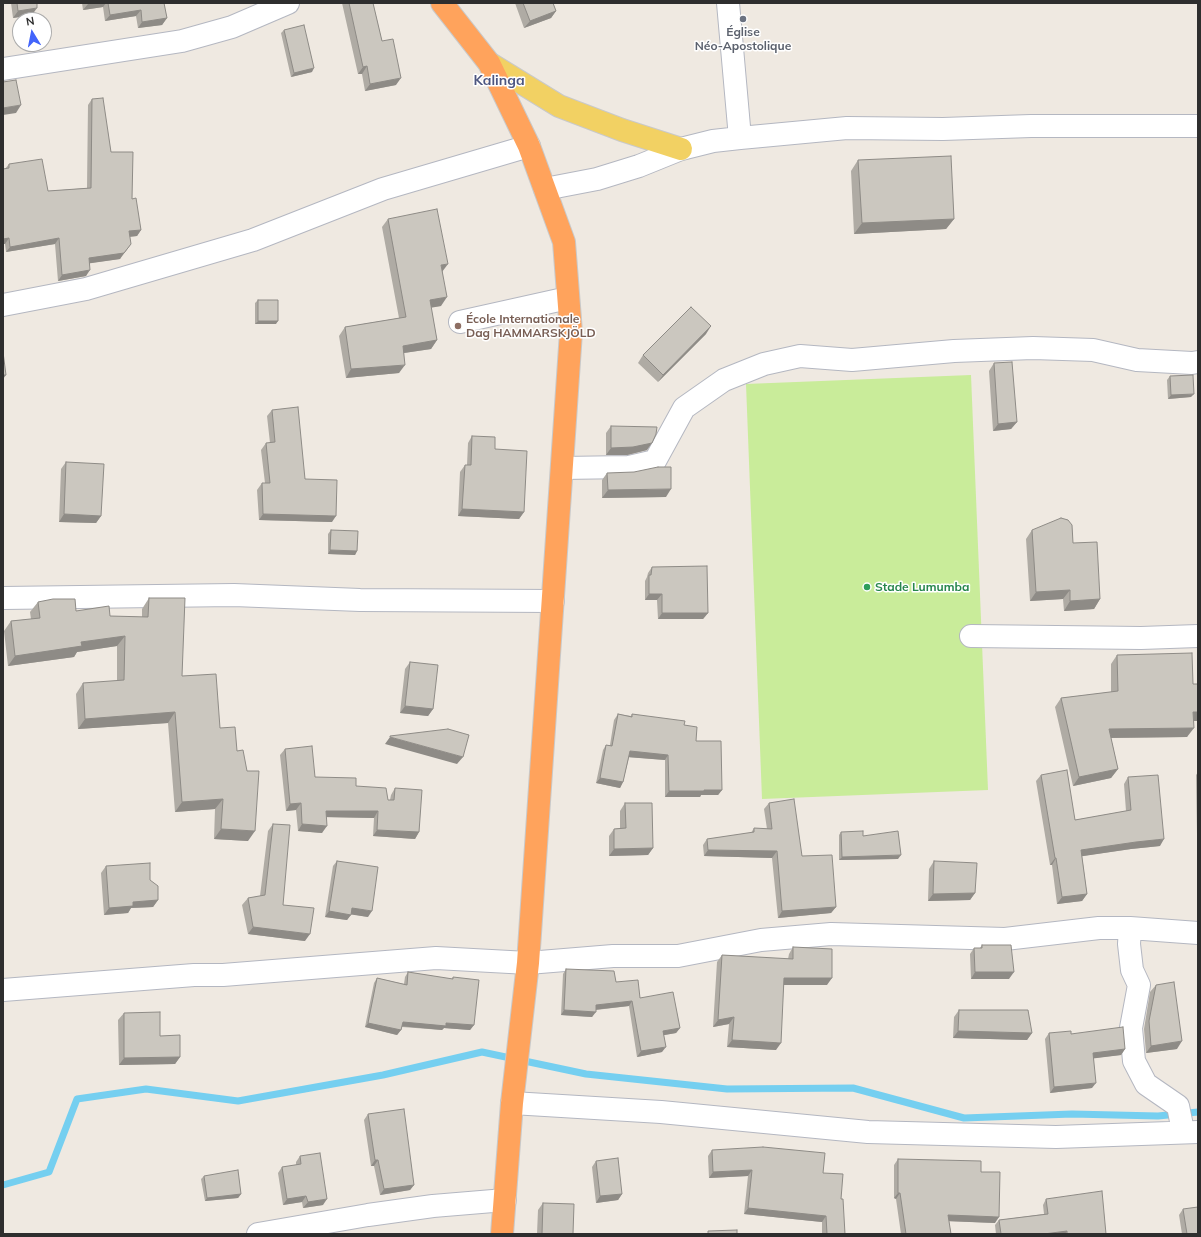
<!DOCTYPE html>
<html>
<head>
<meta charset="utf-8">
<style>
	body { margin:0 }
	#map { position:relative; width:1201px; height:1237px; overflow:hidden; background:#efe9e1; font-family:Mulish,sans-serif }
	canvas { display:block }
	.frame { position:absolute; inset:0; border:4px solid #2e2e2e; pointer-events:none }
	.north { position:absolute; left:12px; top:12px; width:40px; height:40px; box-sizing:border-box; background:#fff; border:1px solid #ababab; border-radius:50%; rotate:350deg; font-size:11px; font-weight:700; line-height:16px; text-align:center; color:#2e2e2e }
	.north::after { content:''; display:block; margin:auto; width:14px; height:18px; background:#4264fb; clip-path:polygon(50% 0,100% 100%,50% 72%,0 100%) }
</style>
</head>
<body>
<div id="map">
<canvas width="1201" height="1237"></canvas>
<div class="frame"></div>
<div class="north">N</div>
</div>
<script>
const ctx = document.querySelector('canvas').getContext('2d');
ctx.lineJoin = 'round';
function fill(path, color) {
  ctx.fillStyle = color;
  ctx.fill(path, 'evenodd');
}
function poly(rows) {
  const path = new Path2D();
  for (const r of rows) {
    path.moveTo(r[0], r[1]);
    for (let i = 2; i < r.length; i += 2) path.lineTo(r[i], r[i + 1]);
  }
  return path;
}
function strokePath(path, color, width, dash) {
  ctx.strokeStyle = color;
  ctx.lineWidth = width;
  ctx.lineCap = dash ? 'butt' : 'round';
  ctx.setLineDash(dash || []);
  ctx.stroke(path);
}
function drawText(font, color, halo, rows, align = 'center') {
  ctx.font = font + ' Mulish,sans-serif';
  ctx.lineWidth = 3;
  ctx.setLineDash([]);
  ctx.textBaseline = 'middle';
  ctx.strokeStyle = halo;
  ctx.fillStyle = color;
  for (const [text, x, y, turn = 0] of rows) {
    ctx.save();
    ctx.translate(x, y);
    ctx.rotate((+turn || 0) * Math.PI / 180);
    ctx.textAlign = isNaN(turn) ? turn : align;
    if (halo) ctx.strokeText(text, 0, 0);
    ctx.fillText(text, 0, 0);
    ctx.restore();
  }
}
const pitch = poly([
	[971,375,988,790,762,799,746,384]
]);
const stream = poly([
	[3,1185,49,1172,77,1099,146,1089,238,1101,383,1075,482,1052,586,1074,727,1089,853,1088,964,1118,1072,1114,1158,1116,1198,1112]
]);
const minor = poly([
	[728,3,740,138],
	[3,69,182,41,232,27,288,3],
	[545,189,597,179,639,166,681,149,713,141,740,138,847,128,943,129,1031,126,1198,126],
	[3,305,86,289,253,240,383,189,529,146],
	[460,322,568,298],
	[562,468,629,467,655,461,684,408,724,380,764,364,800,356,852,360,954,351,1033,348,1093,350,1137,360,1192,363,1198,362],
	[3,598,234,595,360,600,553,601],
	[971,636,1141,638,1198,636],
	[1130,928,1129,944,1132,970,1139,985,1131,1028,1134,1061,1146,1084,1178,1106,1183,1131],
	[3,990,194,975,223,975,436,958,528,963,613,956,678,956,761,940,831,934,1005,939,1099,928,1130,928,1198,933],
	[512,1103,661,1112,868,1132,1056,1137,1198,1132],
	[258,1234,368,1215,433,1206,505,1200]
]);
const major = poly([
	[489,63,559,106,622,130,681,149]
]);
const highway = poly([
	[442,3,489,63,529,146,564,242,571,332,528,963,512,1103,502,1234]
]);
const wall = poly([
	[11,3,37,3,32,15,13,18],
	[82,3,164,3,167,18,162,25,138,28,136,16,105,21,103,7,83,10],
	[342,3,373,3,382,41,396,85,365,91,362,74,358,74],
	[515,3,553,3,556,11,551,18,524,28],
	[284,30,312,72,291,77,281,33],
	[92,99,111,152,132,199,141,230,137,236,130,237,120,259,90,263,86,276,58,281,55,244,6,252,5,244,3,244,3,169,5,169,9,164,48,191,87,188,88,105],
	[858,160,954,219,946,229,854,234,851,171],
	[388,219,443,272,441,306,431,307,437,340,431,349,404,353,399,373,346,378,339,336,345,327,399,318,382,227],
	[258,300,276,324,255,324,255,303],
	[706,334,658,382,638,363,643,355],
	[994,363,1017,422,1011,429,993,431,989,371],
	[1170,376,1191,397,1168,399,1167,380],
	[272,410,305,479,332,522,259,520,257,490,262,483,265,483,261,450,266,443,270,443,267,416],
	[611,426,647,450,627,455,606,455,606,433],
	[472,436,524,512,519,519,458,516,460,472,465,465,467,465,468,443],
	[66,462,101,516,96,523,59,522,61,469],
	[607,473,666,497,602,498,602,480],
	[331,530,357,551,355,555,328,554,328,534],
	[1032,530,1073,543,1100,599,1094,609,1064,611,1063,599,1030,601,1026,539],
	[652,567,708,613,703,619,658,619,657,600,645,600,645,581,647,577,648,573],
	[149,598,182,676,237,751,248,841,214,839,215,809,175,812,168,723,78,729,76,694,83,683,117,681,117,646,77,652,74,657,8,666,4,631,11,621,31,619,30,612,38,602,76,611,110,616,142,617,142,609],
	[1117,655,1194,721,1187,737,1111,738,1118,769,1111,778,1073,786,1055,707,1061,698,1111,692,1111,664],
	[410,662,433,709,428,716,400,713,405,669],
	[618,714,631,716,632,714,684,725,696,741,722,790,718,795,701,795,700,797,665,797,665,760,629,757,623,782,620,788,596,783,603,750,606,745,610,745,614,720],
	[285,749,315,777,356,786,388,800,390,800,391,795,395,788,419,832,415,839,373,836,374,818,326,817,322,833,298,831,296,810,286,811,280,755],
	[1198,772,1198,834,1197,834,1196,775],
	[1041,775,1075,820,1126,811,1124,784,1128,777,1160,846,1131,849,1082,856,1087,894,1082,901,1057,904,1052,865,1050,865,1036,781],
	[625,803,653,848,648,855,609,856,609,836,614,829,620,828,620,811],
	[769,803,802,856,836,907,831,913,778,918,772,858,704,856,703,845,707,839,751,833,754,828,767,829,764,809],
	[273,824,283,905,305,941,248,934,242,905,248,898,260,896,268,831],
	[841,832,863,836,898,859,839,860,839,835],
	[337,861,368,917,351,914,347,920,325,917,333,866],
	[934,861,975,893,970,900,928,901,929,869],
	[106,866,150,880,158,900,153,907,131,908,128,913,104,915,101,873],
	[982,945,1009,979,971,979,970,954,974,948,980,948],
	[793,947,827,985,784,985,776,1050,727,1047,729,1024,713,1027,717,962,722,955,788,959,789,954],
	[566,969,616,982,640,998,680,1028,676,1033,664,1035,662,1052,637,1057,629,1006,596,1010,592,1017,561,1015,563,974],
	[408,972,452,979,453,977,474,1025,470,1030,444,1028,442,1030,402,1027,401,1030,397,1035,365,1027,374,983,377,978,404,984,405,977],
	[1156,985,1177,1049,1146,1053,1144,1029,1150,992],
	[959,1010,1032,1033,1027,1040,953,1038,954,1017],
	[124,1013,160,1036,180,1057,175,1064,119,1065,118,1020],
	[1049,1033,1071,1034,1125,1049,1121,1055,1094,1058,1092,1088,1050,1093,1045,1039],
	[368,1114,414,1185,410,1190,380,1195,374,1166,371,1166,364,1120],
	[712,1150,823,1173,841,1199,845,1234,822,1234,822,1222,744,1214,748,1176,709,1178,708,1156],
	[300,1156,323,1205,303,1208,302,1202,283,1205,278,1173,282,1167,296,1165,296,1162],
	[898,1159,981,1172,995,1223,949,1221,951,1234,901,1234,896,1199,894,1198,894,1165],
	[596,1161,622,1194,618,1200,596,1203,592,1167],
	[204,1176,241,1194,238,1198,205,1201,201,1179],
	[1046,1199,1106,1234,996,1234,995,1225,999,1220,1044,1214,1043,1205],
	[543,1203,573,1234,537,1234,538,1210],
	[1183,1209,1198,1234,1182,1234,1179,1215]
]);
const shadedWall = poly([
	[92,3,106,3,103,7,83,10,88,4],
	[37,8,32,15,13,18,18,11],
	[141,10,136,16,105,21,110,15],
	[556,11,551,18,524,28,530,21],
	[167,18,162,25,138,28,142,22],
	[367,66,362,74,358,74,363,67],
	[314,68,312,72,291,77,294,73],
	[401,78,396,85,365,91,370,84],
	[21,105,16,113,3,115,3,108],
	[954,219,946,229,854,234,862,223],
	[141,230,137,236,125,237,129,231],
	[9,238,5,244,3,244,3,239],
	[59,238,55,244,6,252,10,247],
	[131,244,120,259,85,264,89,258],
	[448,264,442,272,441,265],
	[90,270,86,276,58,281,62,275],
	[447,297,441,306,424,309,430,300],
	[258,321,278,321,276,324,255,324],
	[711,326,706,334,658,382,663,375],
	[437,340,431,349,397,354,403,346],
	[405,365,399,373,346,378,351,369],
	[3,375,6,375,3,379],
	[1194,394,1191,397,1168,399,1171,395],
	[1017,422,1011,429,993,431,998,424],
	[652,443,647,450,627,455,606,455,611,448],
	[671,489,666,497,602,498,608,490],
	[462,509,524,512,519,519,458,516],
	[64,514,101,516,96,523,59,522],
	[263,514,336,516,332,522,259,520],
	[330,550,357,551,355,555,328,554],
	[1070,590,1063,599,1030,601,1036,592],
	[649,594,662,594,657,600,645,600],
	[1100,599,1094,609,1064,611,1070,601],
	[662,613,708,613,703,619,658,619],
	[125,636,117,646,77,652,74,657,8,666,15,656,81,642],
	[405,706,433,709,428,716,400,713],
	[175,712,168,723,78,729,85,719],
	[1193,712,1198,712,1198,721,1187,721],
	[1194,728,1187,737,1103,738,1109,729],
	[390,737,463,757,457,764,385,744],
	[630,751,668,755,665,760,626,757],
	[1118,769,1111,778,1073,786,1079,777],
	[600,778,623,782,620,788,596,783],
	[704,790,722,790,718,795,701,795,700,797,665,797,669,791],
	[223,799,215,809,175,812,182,802],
	[301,803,296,810,286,811,290,804],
	[326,811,378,811,374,818,322,817],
	[302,824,327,826,322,833,298,831],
	[221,829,255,831,248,841,214,839],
	[377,830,419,832,415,839,373,836],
	[1164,839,1160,846,1131,849,1077,857,1081,850,1136,842],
	[653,848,648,855,609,856,614,849],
	[708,850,777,851,772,858,704,856],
	[901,855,898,859,839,860,842,857],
	[1055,858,1056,858,1052,865,1050,865],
	[975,893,970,900,928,901,933,894],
	[1087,894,1082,901,1057,904,1062,897],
	[158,900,153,907,131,908,128,913,104,915,109,908,133,902],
	[836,907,831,913,778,918,782,911],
	[352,908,372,911,368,917,348,914],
	[329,911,351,915,347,920,325,917],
	[253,927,310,934,305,941,248,934],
	[975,972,1014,972,1009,979,971,979],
	[784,978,832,978,827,985,780,985],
	[632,1001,629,1006,593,1010,596,1005],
	[564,1010,596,1012,592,1017,561,1015],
	[734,1017,729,1024,713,1027,718,1020],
	[403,1022,446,1023,474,1025,470,1030,444,1028,442,1030,399,1026],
	[368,1023,401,1030,397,1035,365,1027],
	[680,1028,676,1033,659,1036,663,1031],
	[958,1031,1032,1033,1027,1040,953,1038],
	[732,1040,781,1043,776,1050,727,1047],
	[1182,1041,1177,1049,1146,1053,1151,1046],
	[666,1047,662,1052,637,1057,641,1051],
	[1125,1049,1121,1055,1089,1059,1093,1053],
	[180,1057,175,1064,119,1065,124,1058],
	[1096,1083,1092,1088,1050,1093,1054,1087],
	[375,1160,378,1160,374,1166,371,1166],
	[752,1170,748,1176,709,1178,713,1172],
	[414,1185,410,1190,380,1195,384,1189],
	[898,1193,900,1193,896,1199,894,1198],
	[241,1194,238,1198,205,1201,207,1198],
	[622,1194,618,1200,596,1203,600,1196],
	[306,1196,302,1202,283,1205,287,1199],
	[327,1199,323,1205,303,1208,308,1202],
	[748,1208,826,1216,822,1222,744,1214],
	[948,1215,999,1217,995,1223,944,1221],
	[1067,1231,1065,1234,1044,1234]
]);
const building = poly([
	[17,3,37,3,37,8,18,11,17,3],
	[108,3,164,3,167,18,142,22,141,10,110,15,108,3],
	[349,3,373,3,382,41,393,39,401,78,370,84,367,66,363,67,349,3],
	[523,3,553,3,556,11,530,21,523,3],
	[304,25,314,68,294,73,284,30,304,25],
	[16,80,21,105,3,108,3,82,16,80],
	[103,98,111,152,133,152,132,199,136,198,141,230,129,231,131,244,124,253,89,258,90,270,62,275,59,238,10,247,9,238,3,239,3,169,9,168,9,164,42,159,48,191,91,188,92,99,103,98],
	[951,156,954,219,862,223,858,160,951,156],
	[437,209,448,264,441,265,447,297,430,300,437,340,403,346,405,365,351,369,345,327,406,317,388,219,437,209],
	[258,300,278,300,278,321,258,321,258,300],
	[691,307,711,326,663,375,643,355,691,307],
	[3,352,6,375,3,375,3,352],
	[1012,362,1017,422,998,424,994,363,1012,362],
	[1193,375,1194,394,1171,395,1170,376,1193,375],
	[298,407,305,479,337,480,336,516,263,514,262,483,270,483,266,443,275,442,272,410,298,407],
	[611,426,657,427,656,434,652,443,633,447,611,448,611,426],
	[472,436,495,437,495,449,527,451,524,512,462,509,465,465,471,465,472,436],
	[66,462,104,464,101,516,64,514,66,462],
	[658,467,671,467,671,489,608,490,607,473,634,472,658,467],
	[1061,518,1068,520,1072,525,1073,543,1097,542,1100,599,1070,601,1070,590,1036,592,1032,530,1061,518],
	[331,530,358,531,357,551,330,550,331,530],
	[707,566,708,613,662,613,662,594,649,594,649,575,651,575,652,567,707,566],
	[149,598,185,598,182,676,216,674,220,728,235,727,237,751,243,750,247,771,259,771,255,831,221,829,223,799,182,802,175,712,85,719,83,683,124,680,125,636,81,642,82,646,15,656,11,621,40,618,38,602,53,599,75,599,76,611,109,606,110,616,148,617,149,598],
	[1192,653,1193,684,1198,684,1198,712,1193,712,1194,728,1109,729,1118,769,1079,777,1061,698,1118,691,1117,655,1192,653],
	[410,662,438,665,433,709,405,706,410,662],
	[618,714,632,717,632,714,685,721,684,725,697,727,696,741,721,741,722,790,704,790,704,791,669,791,668,755,630,751,623,782,600,778,606,745,612,746,618,714],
	[448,729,469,735,463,757,390,737,390,736,448,729],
	[312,746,315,777,356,778,356,786,386,788,388,800,394,800,395,788,422,790,419,832,377,830,378,811,326,811,327,826,302,824,301,803,290,804,285,749,312,746],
	[1067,770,1075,820,1131,810,1128,777,1158,775,1164,839,1136,842,1081,850,1087,894,1062,897,1056,858,1055,858,1041,775,1067,770],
	[794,799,802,856,832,855,836,907,782,911,777,851,708,850,707,839,754,832,754,828,772,829,769,803,794,799],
	[625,803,652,803,653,848,614,849,614,829,626,828,625,803],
	[273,824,290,825,283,905,314,908,310,934,253,927,248,898,265,895,273,824],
	[863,831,863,836,898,831,901,855,842,857,841,832,863,831],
	[337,861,378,867,372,911,352,908,351,915,329,911,337,861],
	[934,861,977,863,975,893,933,894,934,861],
	[150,863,150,880,158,886,158,900,133,902,133,906,109,908,106,866,150,863],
	[982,945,1011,945,1014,972,975,972,974,948,982,948,982,945],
	[793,947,832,949,832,978,784,978,781,1043,732,1040,734,1017,718,1020,722,955,793,959,793,947],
	[566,969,614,971,616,982,638,980,640,998,673,992,680,1028,663,1031,666,1047,641,1051,632,1001,596,1005,596,1012,564,1010,566,969],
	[408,972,453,979,453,977,479,980,474,1025,446,1023,446,1026,403,1022,401,1030,368,1023,377,978,407,985,408,972],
	[1174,982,1182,1041,1151,1046,1149,1021,1156,985,1174,982],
	[959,1010,1028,1010,1032,1033,958,1031,959,1010],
	[160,1012,160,1036,180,1035,180,1057,124,1058,124,1013,160,1012],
	[1123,1027,1125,1049,1093,1053,1096,1083,1054,1087,1049,1033,1071,1031,1071,1034,1123,1027],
	[404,1109,414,1185,384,1189,378,1160,375,1160,368,1114,404,1109],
	[763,1147,825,1153,823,1173,843,1174,841,1199,843,1199,845,1234,827,1234,826,1216,748,1208,752,1170,713,1172,712,1150,763,1147],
	[320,1153,327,1199,308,1202,306,1196,287,1199,282,1167,301,1164,300,1156,320,1153],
	[618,1158,622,1194,600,1196,596,1161,618,1158],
	[898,1159,981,1161,981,1172,1000,1172,999,1217,948,1215,951,1234,906,1234,900,1193,898,1193,898,1159],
	[238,1170,241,1194,207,1198,204,1176,238,1170],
	[1102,1191,1106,1234,1067,1234,1067,1231,1044,1234,1001,1234,999,1220,1048,1214,1046,1199,1102,1191],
	[543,1203,574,1204,573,1234,542,1234,543,1203],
	[1198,1207,1198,1234,1187,1234,1183,1209,1198,1207],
	[737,1230,737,1234,708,1234,708,1231,737,1230]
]);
const markers = [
	[743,19,4,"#6b7280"],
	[458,326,4,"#8d6e63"],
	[867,587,4,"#2e9e5b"]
];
const worshipNames = [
	["Église",743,32],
	["Néo-Apostolique",743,46]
];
const educationNames = [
	["École Internationale",466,319],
	["Dag HAMMARSKJÖLD",466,333]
];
const leisureNames = [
	["Stade Lumumba",875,587]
];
const quarterNames = [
	["Kalinga",499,81]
];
fill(pitch, '#c9ec9a');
strokePath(stream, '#75cff0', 7);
strokePath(minor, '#b4b7c1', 24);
strokePath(major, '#c9c9c9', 24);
strokePath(highway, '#c9c9c9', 24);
strokePath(minor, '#fff', 22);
strokePath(major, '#f2d163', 22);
strokePath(highway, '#ffa35c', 22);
fill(wall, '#afaba4');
fill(shadedWall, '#8e8b86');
fill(building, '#cbc7bf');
strokePath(building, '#8e8b86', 1);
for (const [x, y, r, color] of markers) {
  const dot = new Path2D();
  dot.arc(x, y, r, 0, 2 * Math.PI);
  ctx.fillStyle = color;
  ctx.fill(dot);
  strokePath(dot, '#fff', 1.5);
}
drawText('bold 12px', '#5b616d', '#fff', worshipNames);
drawText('bold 12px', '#785e54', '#fff', educationNames, 'left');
drawText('bold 12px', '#27864d', '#fff', leisureNames, 'left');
drawText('bold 14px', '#4d5680', '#fff', quarterNames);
</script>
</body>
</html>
